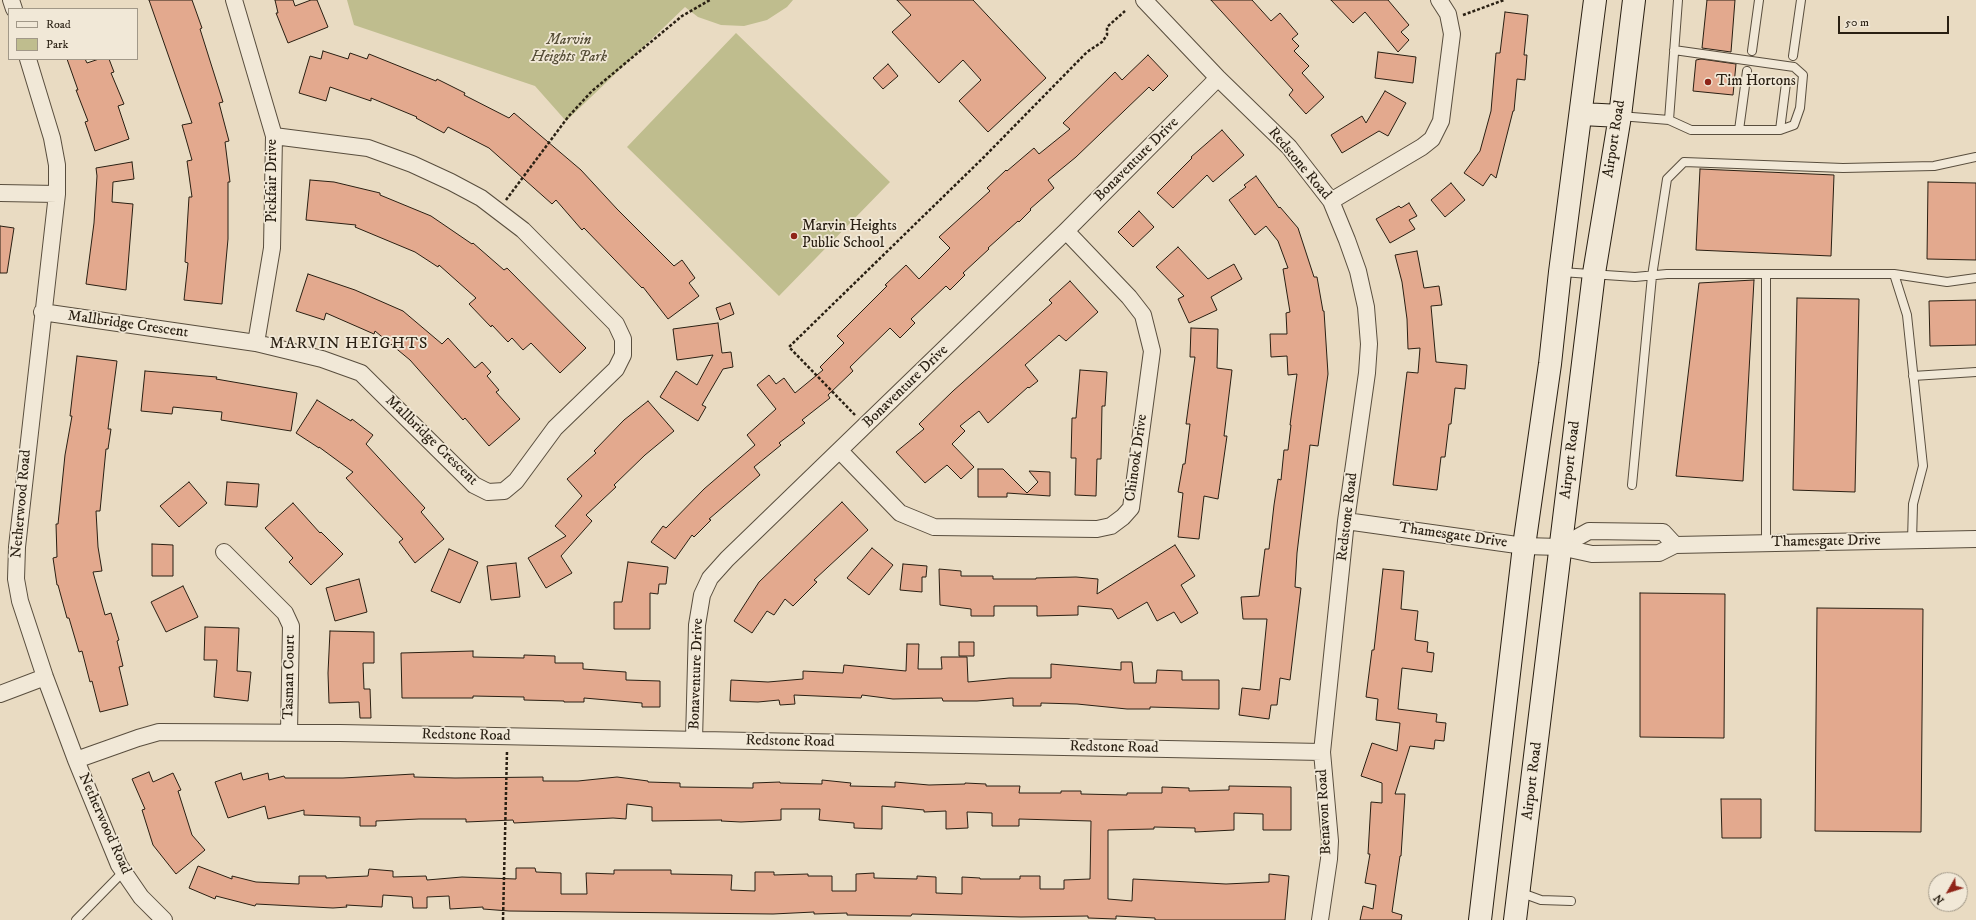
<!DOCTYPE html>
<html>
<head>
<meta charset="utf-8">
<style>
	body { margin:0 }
	#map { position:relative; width:1976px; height:920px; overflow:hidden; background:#e9dbc2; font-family:"IM FELL DW Pica",serif }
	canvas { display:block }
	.legend { position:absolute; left:8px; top:8px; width:130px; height:52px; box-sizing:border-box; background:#f1e8d7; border:1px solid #a19888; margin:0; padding:5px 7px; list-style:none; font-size:12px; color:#291f12 }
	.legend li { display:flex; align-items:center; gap:8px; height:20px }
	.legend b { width:20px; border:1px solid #a19888 }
	.north { position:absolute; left:1928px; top:872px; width:40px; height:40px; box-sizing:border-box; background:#f1e8d7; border:1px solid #a19888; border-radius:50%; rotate:231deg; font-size:11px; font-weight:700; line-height:16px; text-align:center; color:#291f12 }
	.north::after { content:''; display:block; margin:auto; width:14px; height:18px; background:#8f2418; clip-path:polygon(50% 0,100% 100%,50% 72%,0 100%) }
	.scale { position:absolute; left:1838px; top:16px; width:111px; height:18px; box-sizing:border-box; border:2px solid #291f12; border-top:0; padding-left:5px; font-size:12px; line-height:14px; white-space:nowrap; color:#291f12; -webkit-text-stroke:3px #f1e8d7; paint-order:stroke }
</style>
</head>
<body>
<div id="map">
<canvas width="1976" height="920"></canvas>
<ul class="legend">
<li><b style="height:5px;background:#f1e8d7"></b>Road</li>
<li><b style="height:11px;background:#bfbd8e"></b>Park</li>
</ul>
<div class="north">N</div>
<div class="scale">50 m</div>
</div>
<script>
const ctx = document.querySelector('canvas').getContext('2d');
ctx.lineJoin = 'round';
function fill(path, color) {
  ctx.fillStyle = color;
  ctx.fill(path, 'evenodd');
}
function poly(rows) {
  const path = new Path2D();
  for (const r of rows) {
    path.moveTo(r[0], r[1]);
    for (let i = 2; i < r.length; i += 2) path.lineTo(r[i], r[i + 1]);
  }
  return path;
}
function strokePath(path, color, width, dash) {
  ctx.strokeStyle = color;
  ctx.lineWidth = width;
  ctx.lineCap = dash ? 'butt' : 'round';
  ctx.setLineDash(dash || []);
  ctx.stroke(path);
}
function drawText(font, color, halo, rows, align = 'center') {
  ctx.font = font + ' "IM FELL DW Pica",serif';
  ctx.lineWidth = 3.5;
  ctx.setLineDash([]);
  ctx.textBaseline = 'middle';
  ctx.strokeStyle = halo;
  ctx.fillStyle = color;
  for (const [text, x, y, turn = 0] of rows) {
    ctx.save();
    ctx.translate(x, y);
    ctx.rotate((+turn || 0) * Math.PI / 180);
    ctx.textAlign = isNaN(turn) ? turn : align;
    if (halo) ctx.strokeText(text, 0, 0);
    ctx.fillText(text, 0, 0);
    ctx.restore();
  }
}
const green = poly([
	[347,0,793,0,787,7,767,20,744,26,721,25,698,17,685,7,566,121,535,86,354,25],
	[736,33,890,182,779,296,627,147]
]);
const building = poly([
	[149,0,192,0,202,28,200,29,223,102,219,103,229,141,225,142,230,182,228,182,228,239,222,304,184,300,188,263,185,262,189,197,192,197,187,161,192,160,182,125,192,123,149,0],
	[275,0,293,0,295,6,311,0,317,0,328,27,288,43,276,13,278,13,275,0],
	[897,0,973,0,1046,78,988,132,959,101,981,80,963,60,939,83,892,32,911,15,897,0],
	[1211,0,1252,0,1271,21,1280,13,1298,34,1292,39,1299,46,1294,51,1309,66,1302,73,1324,97,1306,114,1289,95,1293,90,1211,0],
	[1331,0,1388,0,1409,25,1401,32,1409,40,1398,52,1365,12,1353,23,1331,0],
	[1707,0,1735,0,1731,52,1702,48,1707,0],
	[1505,12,1528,15,1524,55,1527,55,1525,80,1517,79,1514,111,1513,111,1496,178,1491,174,1483,186,1464,173,1480,151,1491,111,1496,53,1500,53,1505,12],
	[323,51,348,59,350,53,367,59,369,54,436,81,437,79,465,93,464,95,509,118,514,113,581,170,617,209,674,266,682,260,695,278,689,283,699,296,668,319,643,287,642,288,584,228,582,230,556,200,552,204,489,148,448,127,444,133,416,118,417,117,371,98,371,101,330,87,326,101,299,93,310,56,321,59,323,51],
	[1378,52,1416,57,1413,83,1375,78,1378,52],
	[1148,55,1168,76,1153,91,1149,87,1076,157,1048,180,1054,188,1030,209,1031,210,1019,222,1018,221,988,248,989,249,963,273,965,275,950,290,946,286,911,319,915,323,900,338,890,328,850,367,853,371,828,395,830,398,802,420,805,423,779,443,781,445,754,467,760,475,709,519,711,520,694,537,692,535,675,559,651,542,663,526,666,528,704,489,755,445,747,435,776,409,757,385,769,375,776,384,784,378,795,393,823,370,820,367,844,343,837,336,887,286,885,285,906,265,919,279,950,248,939,237,990,191,987,188,1006,170,1007,171,1034,148,1039,154,1070,129,1063,123,1115,72,1122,80,1148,55],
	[67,59,85,59,87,63,99,59,109,59,114,72,111,73,124,104,118,106,129,139,95,151,85,122,88,121,76,90,78,90,67,59],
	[1701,59,1736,64,1733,95,1693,91,1696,60,1701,59],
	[888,64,898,76,883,89,873,78,888,64],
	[1385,91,1406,103,1388,136,1379,131,1342,153,1331,135,1362,116,1366,123,1385,91],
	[1222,130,1244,155,1213,182,1207,175,1173,208,1157,193,1192,158,1191,157,1222,130],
	[132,162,134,179,113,182,112,202,133,204,126,290,86,284,94,223,97,176,96,168,132,162],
	[1700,169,1834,175,1831,256,1696,250,1700,169],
	[1256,176,1279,208,1280,207,1298,228,1314,277,1317,277,1323,311,1324,311,1328,374,1318,446,1310,445,1297,553,1295,587,1301,588,1290,680,1280,678,1277,705,1271,705,1269,719,1239,715,1242,688,1260,690,1267,619,1243,619,1241,597,1259,596,1265,549,1269,549,1274,505,1278,479,1281,480,1284,450,1288,450,1291,425,1290,425,1297,374,1288,375,1287,356,1271,357,1270,334,1287,334,1286,313,1290,312,1283,269,1288,268,1278,241,1266,226,1255,235,1229,200,1246,187,1244,185,1256,176],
	[310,180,334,182,380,193,380,195,431,216,472,244,473,243,504,270,507,268,586,348,560,373,531,343,523,350,512,338,508,342,492,325,491,327,469,304,476,298,439,265,438,267,415,252,355,227,356,225,306,220,310,180],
	[1928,182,1976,183,1976,260,1927,259,1928,182],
	[1451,183,1465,200,1445,217,1431,200,1451,183],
	[1409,203,1417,216,1409,220,1415,229,1390,243,1376,219,1399,206,1401,208,1409,203],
	[1139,211,1154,227,1133,247,1118,232,1139,211],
	[0,226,14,228,7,273,0,273,0,226],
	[1178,247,1208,279,1234,264,1242,279,1211,297,1217,310,1189,323,1178,299,1184,296,1156,267,1178,247],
	[1417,251,1424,288,1439,286,1442,305,1431,306,1436,362,1467,365,1465,389,1455,388,1451,424,1449,424,1445,457,1441,457,1437,490,1393,485,1407,372,1418,373,1420,348,1408,349,1407,319,1402,282,1395,255,1417,251],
	[308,274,355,290,403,311,442,344,448,338,475,368,482,362,491,372,487,376,499,390,496,392,520,419,489,446,465,418,463,420,410,360,375,331,374,334,326,313,324,320,296,311,308,274],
	[1754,280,1743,481,1676,476,1699,283,1754,280],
	[1070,281,1098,312,1066,341,1059,335,1025,365,1038,381,1029,388,1028,387,988,423,979,411,960,426,965,431,952,444,974,467,961,479,947,465,925,483,896,452,924,429,919,424,953,391,1052,303,1049,300,1070,281],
	[1797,298,1859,299,1855,492,1793,490,1797,298],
	[1976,300,1976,345,1930,346,1929,301,1976,300],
	[730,303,734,314,720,320,716,308,730,303],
	[718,323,722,353,731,352,733,367,723,369,702,405,706,407,698,421,660,397,676,371,697,385,713,355,677,360,673,329,718,323],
	[1191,328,1218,329,1217,368,1232,370,1224,436,1227,436,1218,499,1204,496,1199,539,1178,537,1183,493,1178,492,1183,464,1185,464,1190,424,1186,424,1195,357,1190,357,1191,328],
	[77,356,117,361,108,429,111,429,108,449,106,449,100,511,96,511,98,547,102,571,93,572,105,615,111,613,119,640,117,641,123,666,119,667,128,705,100,712,92,681,90,682,82,651,79,652,69,618,67,618,58,585,57,585,53,558,57,557,56,524,58,524,65,455,72,416,70,416,77,356],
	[1080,370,1107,372,1105,406,1102,406,1101,459,1097,459,1096,496,1075,495,1076,458,1071,458,1072,418,1076,418,1080,370],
	[145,371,217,377,216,379,297,393,291,431,221,420,222,412,173,407,172,414,141,411,145,371],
	[317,400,351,421,352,419,373,435,366,444,425,508,421,512,444,539,415,563,399,542,403,539,346,478,353,472,319,447,319,448,296,433,317,400],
	[648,401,674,431,645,455,614,485,616,487,586,515,592,521,561,556,572,573,546,588,528,558,566,536,555,526,582,496,567,479,596,453,594,451,624,420,648,401],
	[978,469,1003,469,1027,493,1038,482,1029,471,1050,472,1050,496,1007,493,1007,497,978,497,978,469],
	[189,482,207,503,179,527,160,506,189,482],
	[227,482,259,484,257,507,225,505,227,482],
	[842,502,868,530,814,580,817,582,793,606,785,599,774,615,767,611,752,633,734,621,759,582,842,502],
	[293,503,320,533,321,532,343,554,311,585,289,562,293,558,265,528,293,503],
	[152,544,173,545,173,576,152,576,152,544],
	[1175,545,1195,576,1181,585,1198,613,1181,623,1174,612,1157,621,1147,602,1118,619,1112,609,1078,606,1078,615,1037,616,1037,606,994,606,994,616,971,616,971,609,940,605,939,569,961,571,961,576,993,576,993,579,1036,579,1036,578,1076,577,1098,579,1097,594,1175,545],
	[872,548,893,565,869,595,847,578,872,548],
	[449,549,478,562,460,603,431,591,449,549],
	[628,562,668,567,666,584,659,584,658,594,650,593,650,629,614,629,614,602,622,602,628,562],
	[516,563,520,597,491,600,487,566,516,563],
	[903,564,927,566,926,577,922,577,922,592,900,590,903,564],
	[1383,569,1404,571,1401,609,1418,611,1415,640,1428,642,1427,652,1434,653,1432,672,1402,668,1398,709,1437,714,1436,722,1446,723,1444,741,1435,740,1434,749,1410,746,1395,794,1405,794,1401,856,1400,856,1392,912,1402,915,1401,920,1360,920,1363,906,1373,909,1376,885,1365,883,1370,854,1368,854,1371,802,1382,803,1382,783,1361,776,1372,743,1397,751,1400,723,1376,720,1378,699,1366,697,1372,650,1374,650,1383,569],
	[359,579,367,612,335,621,326,588,359,579],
	[183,586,198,617,166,632,151,602,183,586],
	[1640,593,1725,594,1724,738,1640,737,1640,593],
	[1817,608,1923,609,1921,832,1815,831,1817,608],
	[205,627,239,628,237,671,251,672,248,701,214,697,217,660,204,660,205,627],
	[330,631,374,632,374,663,363,663,364,689,370,689,371,718,360,718,359,702,329,703,328,673,330,631],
	[959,642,974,642,974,656,959,656,959,642],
	[907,644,919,644,918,669,942,669,941,657,967,657,968,682,1009,678,1051,678,1051,664,1121,670,1121,662,1132,662,1134,683,1156,683,1157,670,1182,671,1182,680,1219,680,1219,709,1150,707,1150,709,1127,709,1077,704,1041,703,1041,706,1013,706,1013,698,977,701,943,701,942,698,893,699,862,695,861,698,794,695,795,704,780,705,779,700,758,702,730,701,731,680,768,682,803,679,803,671,843,673,844,665,906,671,907,644],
	[473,651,473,657,524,658,524,655,555,656,555,663,583,663,583,669,626,672,626,680,660,681,660,707,642,707,642,703,584,698,584,702,564,702,564,701,524,700,524,697,473,696,473,698,402,698,401,653,473,651],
	[149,772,153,782,173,773,181,790,178,791,192,835,205,850,176,874,153,845,142,810,145,809,132,779,149,772],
	[241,773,243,780,268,773,269,780,284,776,285,778,343,778,414,774,414,777,455,778,543,777,543,781,578,781,617,777,648,781,648,782,680,783,680,787,753,788,753,783,780,782,780,783,822,784,822,780,851,783,850,786,895,787,895,782,929,785,965,784,965,783,986,784,986,786,1020,786,1019,793,1061,793,1061,791,1081,791,1081,794,1127,795,1127,793,1162,793,1162,787,1189,788,1189,791,1229,790,1229,786,1291,787,1291,830,1263,830,1263,814,1234,813,1234,830,1195,832,1195,828,1154,827,1154,829,1108,830,1108,899,1132,901,1133,879,1226,884,1269,882,1269,874,1289,876,1285,920,1155,920,1155,918,1116,916,1116,919,1088,918,1088,916,1021,917,912,914,911,916,847,915,847,913,814,914,814,912,773,914,509,911,483,909,483,907,450,909,449,896,427,897,427,908,413,908,412,897,383,895,382,907,346,905,347,907,333,908,256,904,255,906,216,896,215,899,189,888,198,866,232,879,232,876,256,882,299,884,299,876,326,876,326,878,368,876,369,869,393,871,393,877,426,876,427,880,462,877,516,879,516,868,535,868,536,872,561,873,561,894,587,894,586,873,614,874,614,870,671,870,671,874,732,875,731,890,755,891,755,872,774,872,774,875,808,874,808,876,832,876,832,891,856,891,856,874,874,873,874,878,917,879,917,876,936,877,936,893,962,894,962,877,980,878,980,879,1020,879,1020,876,1040,876,1040,889,1064,889,1064,880,1090,879,1091,821,1019,819,1019,826,992,826,992,813,967,812,968,828,946,829,946,811,924,812,924,810,882,806,882,829,854,828,854,823,819,820,820,809,781,809,781,820,741,822,721,821,722,820,652,821,652,807,627,804,626,819,613,818,514,823,513,820,466,822,466,819,419,819,376,821,376,826,360,826,360,817,304,815,304,810,268,819,265,806,228,818,215,782,241,773],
	[1721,799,1761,799,1761,838,1722,838,1721,799]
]);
const path = poly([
	[1463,15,1504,0],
	[506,200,568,117,592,91,682,16,710,0],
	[855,415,789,347,984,157,1087,52,1102,42,1107,35,1107,27,1125,11],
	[503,920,507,751]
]);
const service = poly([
	[1674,50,1794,67,1803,75,1800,108,1794,125,1780,130],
	[1752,51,1759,0],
	[1793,56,1801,0],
	[1620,116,1669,120,1678,0],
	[1669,120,1691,130,1780,130,1786,83],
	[1739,130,1747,71],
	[1561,272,1635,277,1667,274,1894,274,1907,315,1923,466,1913,504,1912,541],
	[1894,274,1947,282,1976,278],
	[1913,376,1976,372],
	[1632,485,1652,276,1667,179,1684,162,1843,168,1934,166,1976,157],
	[1766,544,1766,274],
	[1519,892,1541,900,1571,901],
	[76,920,123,872]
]);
const minor = poly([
	[11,0,14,9],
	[234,0,274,136,272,248,256,343],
	[1144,0,1218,78,1289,147,1331,201,1347,240,1358,271,1366,307,1369,344,1367,373,1346,521,1322,752,1330,841,1329,859,1320,920],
	[28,59,52,138,57,165,57,194,17,547,16,579,20,601,45,677,76,760,119,865,141,897,164,920],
	[0,193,57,194],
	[1331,201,1422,147,1432,139,1441,121,1452,34,1448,14,1439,0],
	[42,312,256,343,322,359,361,373,474,485,488,492,504,491,516,481,555,428,616,369,623,355,623,339,616,324,523,230,481,198,451,182,412,164,368,148,274,136],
	[840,451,900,513,934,527,1097,529,1111,526,1123,517,1131,508,1152,351,1143,315,1129,297,1066,231],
	[1346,521,1524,546,1560,547,1592,554,1659,553,1675,545,1976,539],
	[1560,547,1589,531,1663,532,1675,545],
	[224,552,285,613,291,626,289,732],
	[0,694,45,677],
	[694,740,697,625,702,595,710,578,727,559,1066,231,1218,78],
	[76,760,138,738,159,732,340,733,1322,752]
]);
const secondary = poly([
	[1582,114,1620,116],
	[1480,920,1524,546,1550,364,1560,272,1595,0],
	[1515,920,1594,273,1620,116,1634,0]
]);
const markers = [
	[1708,82,4,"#8f2418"],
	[794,236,4,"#8f2418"]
];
const parkNames = [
	["Marvin",569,41],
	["Heights Park",569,58]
];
const poiNames = [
	["Tim Hortons",1716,82],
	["Marvin Heights",802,227],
	["Public School",802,244]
];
const streetNames = [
	["Airport Road",1615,139,-81],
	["Bonaventure Drive",1137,160,-45],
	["Redstone Road",1299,164,50],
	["Pickfair Drive",273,181,-90],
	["Mallbridge Crescent",128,325,8],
	["Bonaventure Drive",906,387,-44],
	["Mallbridge Crescent",431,441,44],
	["Chinook Drive",1137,458,-82],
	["Airport Road",1571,460,-83],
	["Netherwood Road",22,504,-85],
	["Redstone Road",1348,517,-83],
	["Thamesgate Drive",1453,536,8],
	["Thamesgate Drive",1826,542,-1],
	["Bonaventure Drive",697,674,-88],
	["Tasman Court",290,677,-89],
	["Redstone Road",466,736,1],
	["Redstone Road",790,742,1],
	["Redstone Road",1114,748,1],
	["Airport Road",1533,781,-83],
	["Benavon Road",1325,812,-93],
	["Netherwood Road",104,824,66]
];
const neighbourhoodNames = [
	["MARVIN HEIGHTS",349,345]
];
fill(green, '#bfbd8e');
fill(building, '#e3a98e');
strokePath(building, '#291f12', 1);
strokePath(service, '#594e3e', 10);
strokePath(minor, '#594e3e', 18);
strokePath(secondary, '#291f12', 24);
strokePath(path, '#291f12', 2.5, [3, 2]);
strokePath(service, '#f1e8d7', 8);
strokePath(minor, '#f1e8d7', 16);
strokePath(secondary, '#f1e8d7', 22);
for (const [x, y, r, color] of markers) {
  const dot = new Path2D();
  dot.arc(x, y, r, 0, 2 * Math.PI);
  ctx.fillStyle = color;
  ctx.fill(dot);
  strokePath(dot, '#f1e8d7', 1.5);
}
drawText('italic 15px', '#564e37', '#f1e8d7', parkNames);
drawText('15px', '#291f12', '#f1e8d7', poiNames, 'left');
drawText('15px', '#291f12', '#f1e8d7', streetNames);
ctx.letterSpacing = '1px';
drawText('16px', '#291f12', '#f1e8d7', neighbourhoodNames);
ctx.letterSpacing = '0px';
</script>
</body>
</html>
